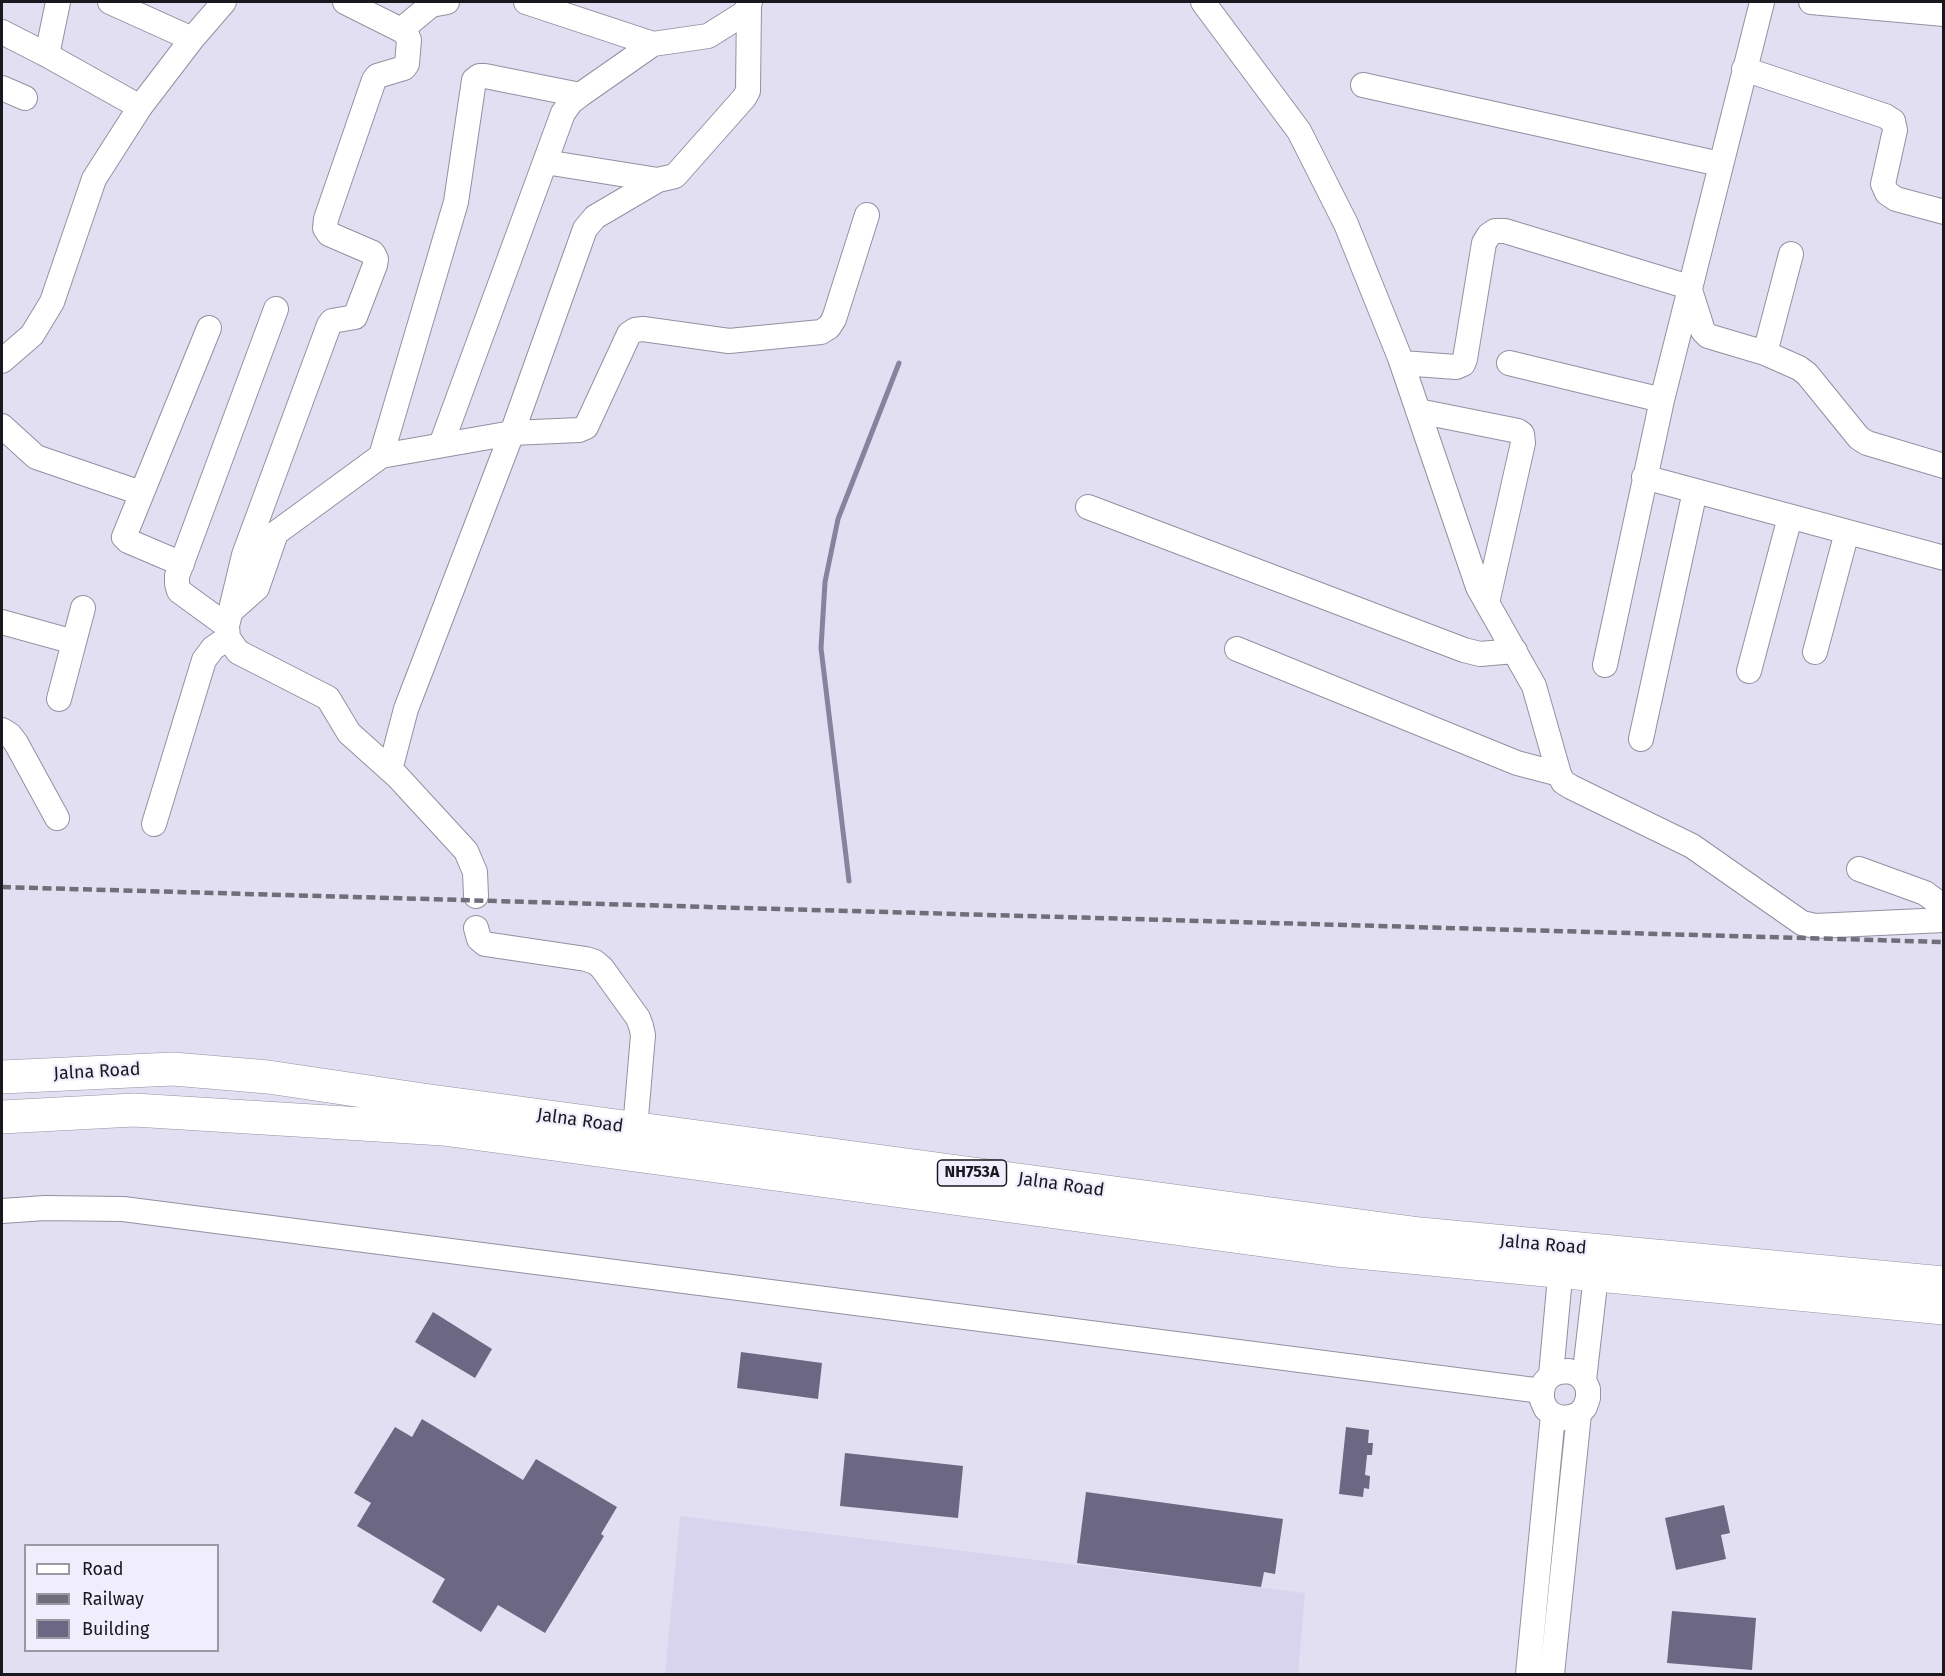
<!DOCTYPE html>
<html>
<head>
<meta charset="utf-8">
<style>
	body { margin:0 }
	#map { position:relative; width:1945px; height:1676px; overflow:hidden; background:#e3dff2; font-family:"Fira Sans",sans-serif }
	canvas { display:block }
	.frame { position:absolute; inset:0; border:3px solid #19181e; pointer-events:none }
	.legend { position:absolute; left:24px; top:1544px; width:195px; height:108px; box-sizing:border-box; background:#f0edfc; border:2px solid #9a98a3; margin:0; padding:8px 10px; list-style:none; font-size:18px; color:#19181e }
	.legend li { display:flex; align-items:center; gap:12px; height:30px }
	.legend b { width:30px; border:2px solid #9a98a3 }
</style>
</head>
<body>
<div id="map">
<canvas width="1945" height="1676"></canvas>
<div class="frame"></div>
<ul class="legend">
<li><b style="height:8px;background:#fff"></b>Road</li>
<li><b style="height:8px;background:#706e79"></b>Railway</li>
<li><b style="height:16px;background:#6c6782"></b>Building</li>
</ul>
</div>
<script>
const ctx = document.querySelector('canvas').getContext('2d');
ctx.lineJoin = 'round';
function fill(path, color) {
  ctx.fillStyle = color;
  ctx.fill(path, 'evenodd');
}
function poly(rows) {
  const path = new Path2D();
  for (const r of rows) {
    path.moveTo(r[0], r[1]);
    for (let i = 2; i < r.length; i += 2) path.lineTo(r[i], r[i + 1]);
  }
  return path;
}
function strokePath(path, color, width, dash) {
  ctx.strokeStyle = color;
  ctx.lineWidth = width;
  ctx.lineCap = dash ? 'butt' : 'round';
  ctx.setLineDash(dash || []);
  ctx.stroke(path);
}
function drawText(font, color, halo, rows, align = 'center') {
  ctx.font = font + ' "Fira Sans",sans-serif';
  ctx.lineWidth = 4.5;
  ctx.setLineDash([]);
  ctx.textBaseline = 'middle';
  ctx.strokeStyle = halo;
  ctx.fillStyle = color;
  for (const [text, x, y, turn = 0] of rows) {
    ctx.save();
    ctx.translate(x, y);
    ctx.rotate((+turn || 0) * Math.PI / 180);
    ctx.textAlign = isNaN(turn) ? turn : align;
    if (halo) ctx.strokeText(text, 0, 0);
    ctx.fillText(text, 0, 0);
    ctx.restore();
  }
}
const built = poly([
	[680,1516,1305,1593,1298,1674,665,1674]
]);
const stream = poly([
	[849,881,821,648,825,582,838,519,899,363]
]);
const building = poly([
	[433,1312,492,1349,475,1378,415,1342],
	[741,1352,822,1363,818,1399,737,1388],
	[422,1419,523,1480,536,1459,617,1507,601,1534,604,1536,545,1633,498,1605,481,1632,432,1602,445,1579,357,1526,371,1503,354,1493,395,1427,412,1437],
	[1346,1427,1369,1430,1368,1443,1373,1443,1372,1455,1367,1455,1365,1475,1370,1476,1369,1489,1364,1488,1363,1497,1339,1494],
	[845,1453,963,1466,958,1518,840,1506],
	[1086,1492,1283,1519,1275,1574,1264,1572,1261,1587,1077,1563],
	[1724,1505,1730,1533,1721,1535,1726,1559,1676,1570,1665,1518],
	[1672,1611,1756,1618,1752,1670,1667,1663]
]);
const minor = poly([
	[110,2,192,39],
	[345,2,401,30,407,35,409,40,407,64,404,68,377,76,374,80,326,219,325,228,329,234,373,253,376,259,375,265,355,317,332,321,329,325,244,555,227,626,228,638,238,652,328,698,349,733,397,776,466,851,475,872,476,896],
	[526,2,653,44,708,36,743,14,748,8,750,2],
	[1203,2,1299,131,1346,224,1400,358,1478,587,1534,686,1559,774,1563,782,1571,787,1692,846,1802,923,1815,926,1944,920],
	[1811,2,1944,14],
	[401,30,431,5,447,2],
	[2,32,47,55,140,107],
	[47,55,58,2],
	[1744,69,1885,116,1893,121,1895,130,1883,184,1887,193,1896,199,1944,212],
	[1363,85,1720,164],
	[2,88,25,98],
	[545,162,658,180,675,176,744,98,748,91,749,6],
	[1765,353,1791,254],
	[2,361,32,335,52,302,94,179,140,107,192,39,224,2],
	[1402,363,1456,367,1463,364,1465,359,1484,243,1489,235,1495,231,1505,231,1689,287,1703,331,1708,336,1765,353,1799,368,1807,374,1859,438,1867,443,1944,466],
	[1509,363,1662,400],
	[1418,411,1518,431,1522,434,1523,443,1487,603],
	[2,426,36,457,141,493],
	[441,445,563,113,571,102,580,95,653,44],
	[381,456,456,202,474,80,479,76,485,76,580,95],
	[1644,477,1944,558],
	[1088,507,1464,650,1480,654,1515,651],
	[182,564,128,541,124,537,209,328],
	[231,611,257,588,276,533,381,456,512,433,579,430,586,427,629,334,635,330,643,329,729,341,821,332,829,327,834,319,867,215],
	[2,622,74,642],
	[227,626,179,591,177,584,177,576,276,309],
	[1237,649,1517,763,1559,774],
	[1815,652,1847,532],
	[1605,665,1662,400,1762,2],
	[1749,671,1790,517],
	[59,699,83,608],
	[2,730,10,735,16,743,57,818],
	[1641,739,1695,491],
	[390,770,406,709,512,433,585,229,595,217,658,180],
	[154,824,204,660,213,648,228,638],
	[1859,869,1925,893,1944,907],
	[476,928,479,939,485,944,586,959,595,962,602,968,638,1018,641,1026,643,1035,635,1129],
	[2,1211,45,1208,123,1209,1542,1391],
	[1551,1375,1562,1255],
	[1584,1380,1577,1374,1569,1371,1559,1372,1551,1375,1544,1383,1542,1391,1542,1400,1546,1409,1553,1415,1562,1418,1571,1417,1579,1414,1585,1407,1588,1398,1588,1389,1584,1380,1598,1258],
	[1528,1674,1553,1415],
	[1552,1674,1579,1414]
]);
const highway = poly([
	[2,1077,173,1069,268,1077,423,1100,1420,1234,1944,1283],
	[2,1117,134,1110,443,1129,1336,1250,1944,1308]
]);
const rail = poly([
	[2,887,1944,942]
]);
const shields = [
	[972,1173,69]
];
const shieldNames = [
	["NH753A",972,1173]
];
const streetNames = [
	["Jalna Road",97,1072,-3],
	["Jalna Road",580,1121,8],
	["Jalna Road",1061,1185,8],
	["Jalna Road",1543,1245,5]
];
fill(built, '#d9d4ee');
strokePath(stream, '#87829e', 5);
fill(building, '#6c6782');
strokePath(minor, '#9390a1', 26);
strokePath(highway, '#9390a1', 34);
strokePath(minor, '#fff', 24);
strokePath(highway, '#fff', 33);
strokePath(rail, '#706e79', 4.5, [9, 4.5]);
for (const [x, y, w] of shields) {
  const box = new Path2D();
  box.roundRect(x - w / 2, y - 13, w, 26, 4.5);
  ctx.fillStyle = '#f0edfc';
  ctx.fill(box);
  strokePath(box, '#19181e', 1.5);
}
drawText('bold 16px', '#19181e', null, shieldNames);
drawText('18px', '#19181e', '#f0edfc', streetNames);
</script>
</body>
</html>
